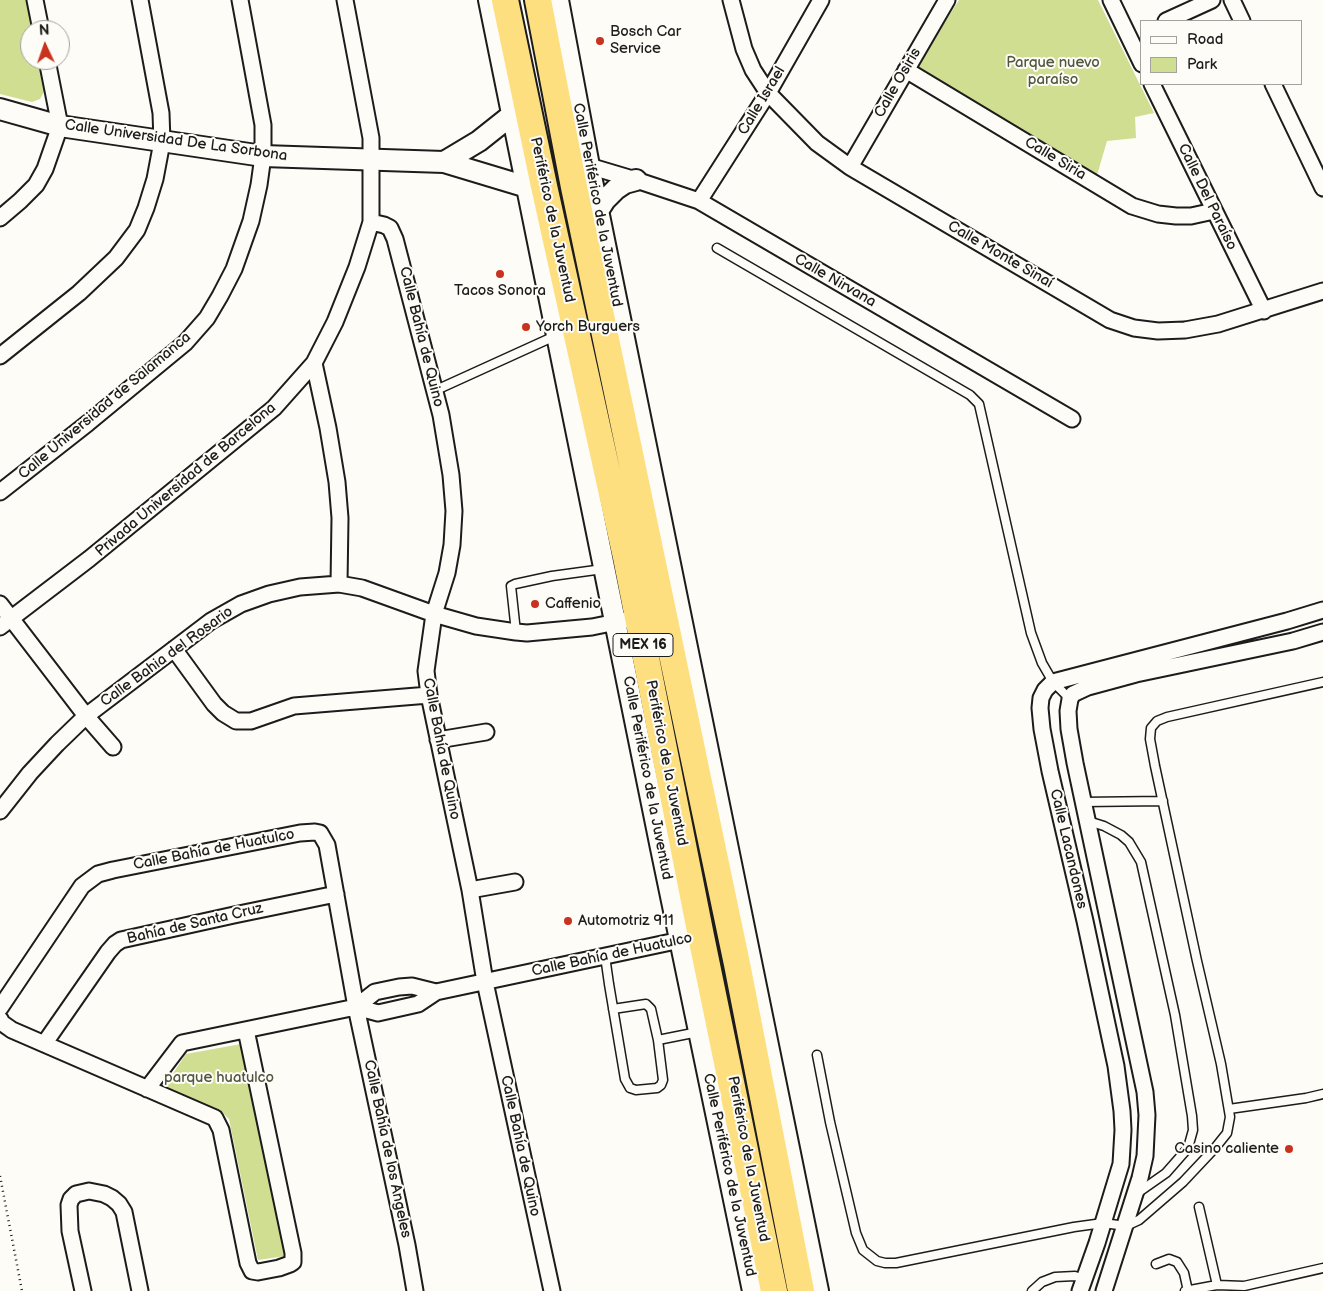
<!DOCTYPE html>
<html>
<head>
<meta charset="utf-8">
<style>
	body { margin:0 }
	#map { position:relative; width:1323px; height:1291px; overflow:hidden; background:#fdfcf7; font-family:"Balsamiq Sans",sans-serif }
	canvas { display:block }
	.legend { position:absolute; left:1140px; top:20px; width:162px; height:65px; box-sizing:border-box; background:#fdfcf7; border:1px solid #a3a29f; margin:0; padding:6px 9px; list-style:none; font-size:15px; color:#1c1c1c }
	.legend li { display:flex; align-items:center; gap:10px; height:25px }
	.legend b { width:25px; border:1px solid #a3a29f }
	.north { position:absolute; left:20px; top:20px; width:50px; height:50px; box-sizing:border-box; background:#fdfcf7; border:1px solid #a3a29f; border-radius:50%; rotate:357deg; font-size:14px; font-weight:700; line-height:20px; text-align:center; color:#1c1c1c }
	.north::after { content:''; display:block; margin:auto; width:18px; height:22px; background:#c8321e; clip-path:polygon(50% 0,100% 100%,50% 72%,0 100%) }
</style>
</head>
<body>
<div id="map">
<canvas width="1323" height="1291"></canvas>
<ul class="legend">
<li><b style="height:6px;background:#fdfcf7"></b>Road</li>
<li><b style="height:14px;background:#d0de91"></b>Park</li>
</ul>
<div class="north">N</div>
</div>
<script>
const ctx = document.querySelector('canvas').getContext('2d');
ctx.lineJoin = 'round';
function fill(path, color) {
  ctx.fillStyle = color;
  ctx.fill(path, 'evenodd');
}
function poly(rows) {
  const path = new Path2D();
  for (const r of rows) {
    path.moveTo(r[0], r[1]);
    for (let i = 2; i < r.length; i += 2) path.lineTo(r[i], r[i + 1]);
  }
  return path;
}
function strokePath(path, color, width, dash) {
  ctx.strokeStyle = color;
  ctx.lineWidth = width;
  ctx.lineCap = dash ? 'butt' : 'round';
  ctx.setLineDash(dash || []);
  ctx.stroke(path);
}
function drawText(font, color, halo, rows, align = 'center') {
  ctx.font = font + ' "Balsamiq Sans",sans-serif';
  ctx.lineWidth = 4;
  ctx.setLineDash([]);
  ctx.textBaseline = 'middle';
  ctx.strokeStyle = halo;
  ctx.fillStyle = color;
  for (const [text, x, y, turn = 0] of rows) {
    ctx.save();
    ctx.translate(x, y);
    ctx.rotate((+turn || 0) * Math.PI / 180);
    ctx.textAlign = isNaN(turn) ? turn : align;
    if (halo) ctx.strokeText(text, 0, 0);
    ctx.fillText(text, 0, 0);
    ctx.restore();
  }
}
const green = poly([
	[0,0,27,0,34,30,30,30,30,60,40,60,45,90,40,99,32,102,0,94],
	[959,0,1098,0,1154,113,1135,117,1136,138,1107,141,1095,182,913,72],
	[241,1044,244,1053,286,1252,285,1256,258,1260,229,1119,223,1113,169,1089,166,1084,186,1054]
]);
const path = poly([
	[0,1176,22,1291]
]);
const lane = poly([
	[717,248,970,395,979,404,1031,633,1042,663,1053,682,1070,699],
	[434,391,555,336],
	[516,632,511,586,515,584,552,576,603,569],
	[1083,802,1163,801],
	[1088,821,1104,826,1121,835,1129,842,1141,862,1175,1015,1192,1116,1193,1130,1188,1148,1166,1173,1136,1194],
	[605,956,609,984,625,1079,630,1088,636,1090,657,1088,661,1085,663,1080,658,1040,651,1009,646,1004,613,1009],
	[658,1040,698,1032],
	[817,1055,830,1122,856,1233,863,1250,877,1261,885,1263,896,1263,1074,1227,1103,1223,1126,1226,1139,1220,1183,1182,1215,1148,1227,1133,1230,1117,1221,1064,1197,961,1155,766,1150,739,1151,728,1157,721,1167,717,1323,682],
	[1229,1109,1306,1098,1323,1094],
	[1199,1207,1217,1285],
	[1156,1264,1169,1259,1177,1262,1184,1273,1188,1291],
	[1032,1291,1042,1282,1055,1277,1075,1276,1085,1279],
	[1185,1291,1217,1285,1244,1286,1323,1268]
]);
const street = poly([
	[35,0,41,30],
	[731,0,744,49,753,70,768,93,817,143,850,167,1110,320,1134,328,1158,331,1185,330,1218,324,1323,291],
	[1111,0,1142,64],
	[1232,0,1242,21],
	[1166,21,1212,0],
	[906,70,1132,206,1158,214,1176,216,1191,216,1214,211],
	[1152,84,1264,311],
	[1273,84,1323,188],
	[589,166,636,180,699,201,1072,419],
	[850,167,947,0],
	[699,201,768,93,821,0],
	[0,218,20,201,36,185,45,169,60,126,47,60],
	[371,222,384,225,390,228,395,239,441,415,451,475,454,511,452,545,447,573,434,614,426,671,429,695,470,890,485,982,552,1291],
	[0,356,79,293,116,258,137,230,146,208,155,179,162,142,161,113,140,0],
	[314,363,328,428,337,482,340,518,339,584],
	[0,492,88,423,185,343,207,318,220,296,234,269,251,221,259,185,263,156,263,125,240,0],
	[0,604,86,716,113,747],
	[0,627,89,559,274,408,314,363,335,322,357,267,371,222,371,138,345,0],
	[174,649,214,704,223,713,236,721,251,721,294,706,429,695],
	[438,740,486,732],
	[0,811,30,773,57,744,86,716,211,621,241,604,269,594,300,587,339,584,362,588,434,614,476,626,516,632,527,633,592,627,626,620],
	[470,890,515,882],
	[356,1007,378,1013,418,1004,436,992,690,938],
	[0,1008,82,886,98,874,113,870,300,833,315,832,320,833,327,845,356,1007,407,1245,415,1291],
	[0,1019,2,1023,12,1030,215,1118,221,1130,248,1263,252,1271,258,1272,279,1268,290,1264,293,1262,293,1253,246,1030],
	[44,1044,108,952,115,944,121,940,234,915,336,894],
	[147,1089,182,1043,356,1007,375,992,399,987,412,986,436,992],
	[83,1291,70,1231,69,1205,71,1199,76,1194,89,1191,104,1194,112,1198,119,1204,124,1212,140,1291],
	[1080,1291,1097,1243,1121,1164,1123,1130,1122,1111,1116,1066,1085,921,1050,771,1042,729,1040,708,1041,698,1045,690,1053,682,1287,621,1323,610],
	[1104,1291,1140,1178,1145,1156,1147,1115,1145,1092,1075,763,1069,729,1068,711,1070,699,1073,694,1088,687,1136,674,1293,641,1323,632]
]);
const secondary = poly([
	[489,0,661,848,753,1291],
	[558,0,589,166,818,1291],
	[0,109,60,126,263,156,444,162,527,187,537,186],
	[444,162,479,141,513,114,524,112],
	[598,211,605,200,616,189,625,183,636,180]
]);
const highway = poly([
	[505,0,544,186,626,557,701,936,774,1291],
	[538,0,574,187,737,964,801,1291]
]);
const markers = [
	[600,41,5,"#c8321e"],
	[500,274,5,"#c8321e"],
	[526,327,5,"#c8321e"],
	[535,604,5,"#c8321e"],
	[568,921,5,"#c8321e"],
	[1289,1149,5,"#c8321e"]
];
const shields = [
	[643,645,60]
];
const shieldNames = [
	["MEX 16",643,645]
];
const poiNames = [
	["Bosch Car",610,32],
	["Service",610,49],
	["Tacos Sonora",500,291,"center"],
	["Yorch Burguers",536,327],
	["Caffenio",545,604],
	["Automotriz 911",578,921],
	["Casino caliente",1279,1149,"right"]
];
const parkNames = [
	["Parque nuevo",1053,63],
	["paraíso",1053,80],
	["parque huatulco",219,1078]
];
const streetNames = [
	["Calle Osiris",898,83,-60],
	["Calle Israel",762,101,-59],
	["Calle Universidad De La Sorbona",176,141,8],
	["Calle Siria",1055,159,31],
	["Calle Del Paraíso",1207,197,64],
	["Calle Periférico de la Juventud",597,205,79],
	["Periférico de la Juventud",552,220,78],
	["Calle Monte Sinaí",1000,255,30],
	["Calle Nirvana",835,281,30],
	["Calle Bahía de Quino",421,337,76],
	["Calle Universidad de Salamanca",105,406,-40],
	["Privada Universidad de Barcelona",186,480,-40],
	["Calle Bahia del Rosario",167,657,-36],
	["Calle Bahía de Quino",441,749,79],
	["Periférico de la Juventud",666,763,79],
	["Calle Periférico de la Juventud",647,778,79],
	["Calle Lacandones",1068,849,77],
	["Calle Bahía de Huatulco",214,850,-11],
	["Bahía de Santa Cruz",195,924,-13],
	["Calle Bahía de Huatulco",612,955,-12],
	["Calle Bahía de Quino",520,1146,78],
	["Calle Bahía de los Angeles",387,1149,78],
	["Periférico de la Juventud",748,1159,79],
	["Calle Periférico de la Juventud",729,1175,78]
];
fill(green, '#d0de91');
strokePath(lane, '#1c1c1c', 11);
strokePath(street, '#1c1c1c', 19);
strokePath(secondary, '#1c1c1c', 24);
strokePath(highway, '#1c1c1c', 30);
strokePath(path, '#1c1c1c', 2.5, [1, 4]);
strokePath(lane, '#fdfcf7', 8);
strokePath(street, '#fdfcf7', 15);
strokePath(secondary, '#fdfcf7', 20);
strokePath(highway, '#fedf80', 26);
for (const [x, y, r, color] of markers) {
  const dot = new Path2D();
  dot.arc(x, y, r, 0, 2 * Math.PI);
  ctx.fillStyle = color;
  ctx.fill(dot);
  strokePath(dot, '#fdfcf7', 2);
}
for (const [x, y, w] of shields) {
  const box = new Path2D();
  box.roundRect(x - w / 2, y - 11.5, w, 23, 4);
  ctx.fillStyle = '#fdfcf7';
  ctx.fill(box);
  strokePath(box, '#1c1c1c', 1);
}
drawText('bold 14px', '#1c1c1c', null, shieldNames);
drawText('15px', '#1c1c1c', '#fdfcf7', poiNames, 'left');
drawText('15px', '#52563f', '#fdfcf7', parkNames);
drawText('15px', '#1c1c1c', '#fdfcf7', streetNames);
</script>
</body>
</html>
